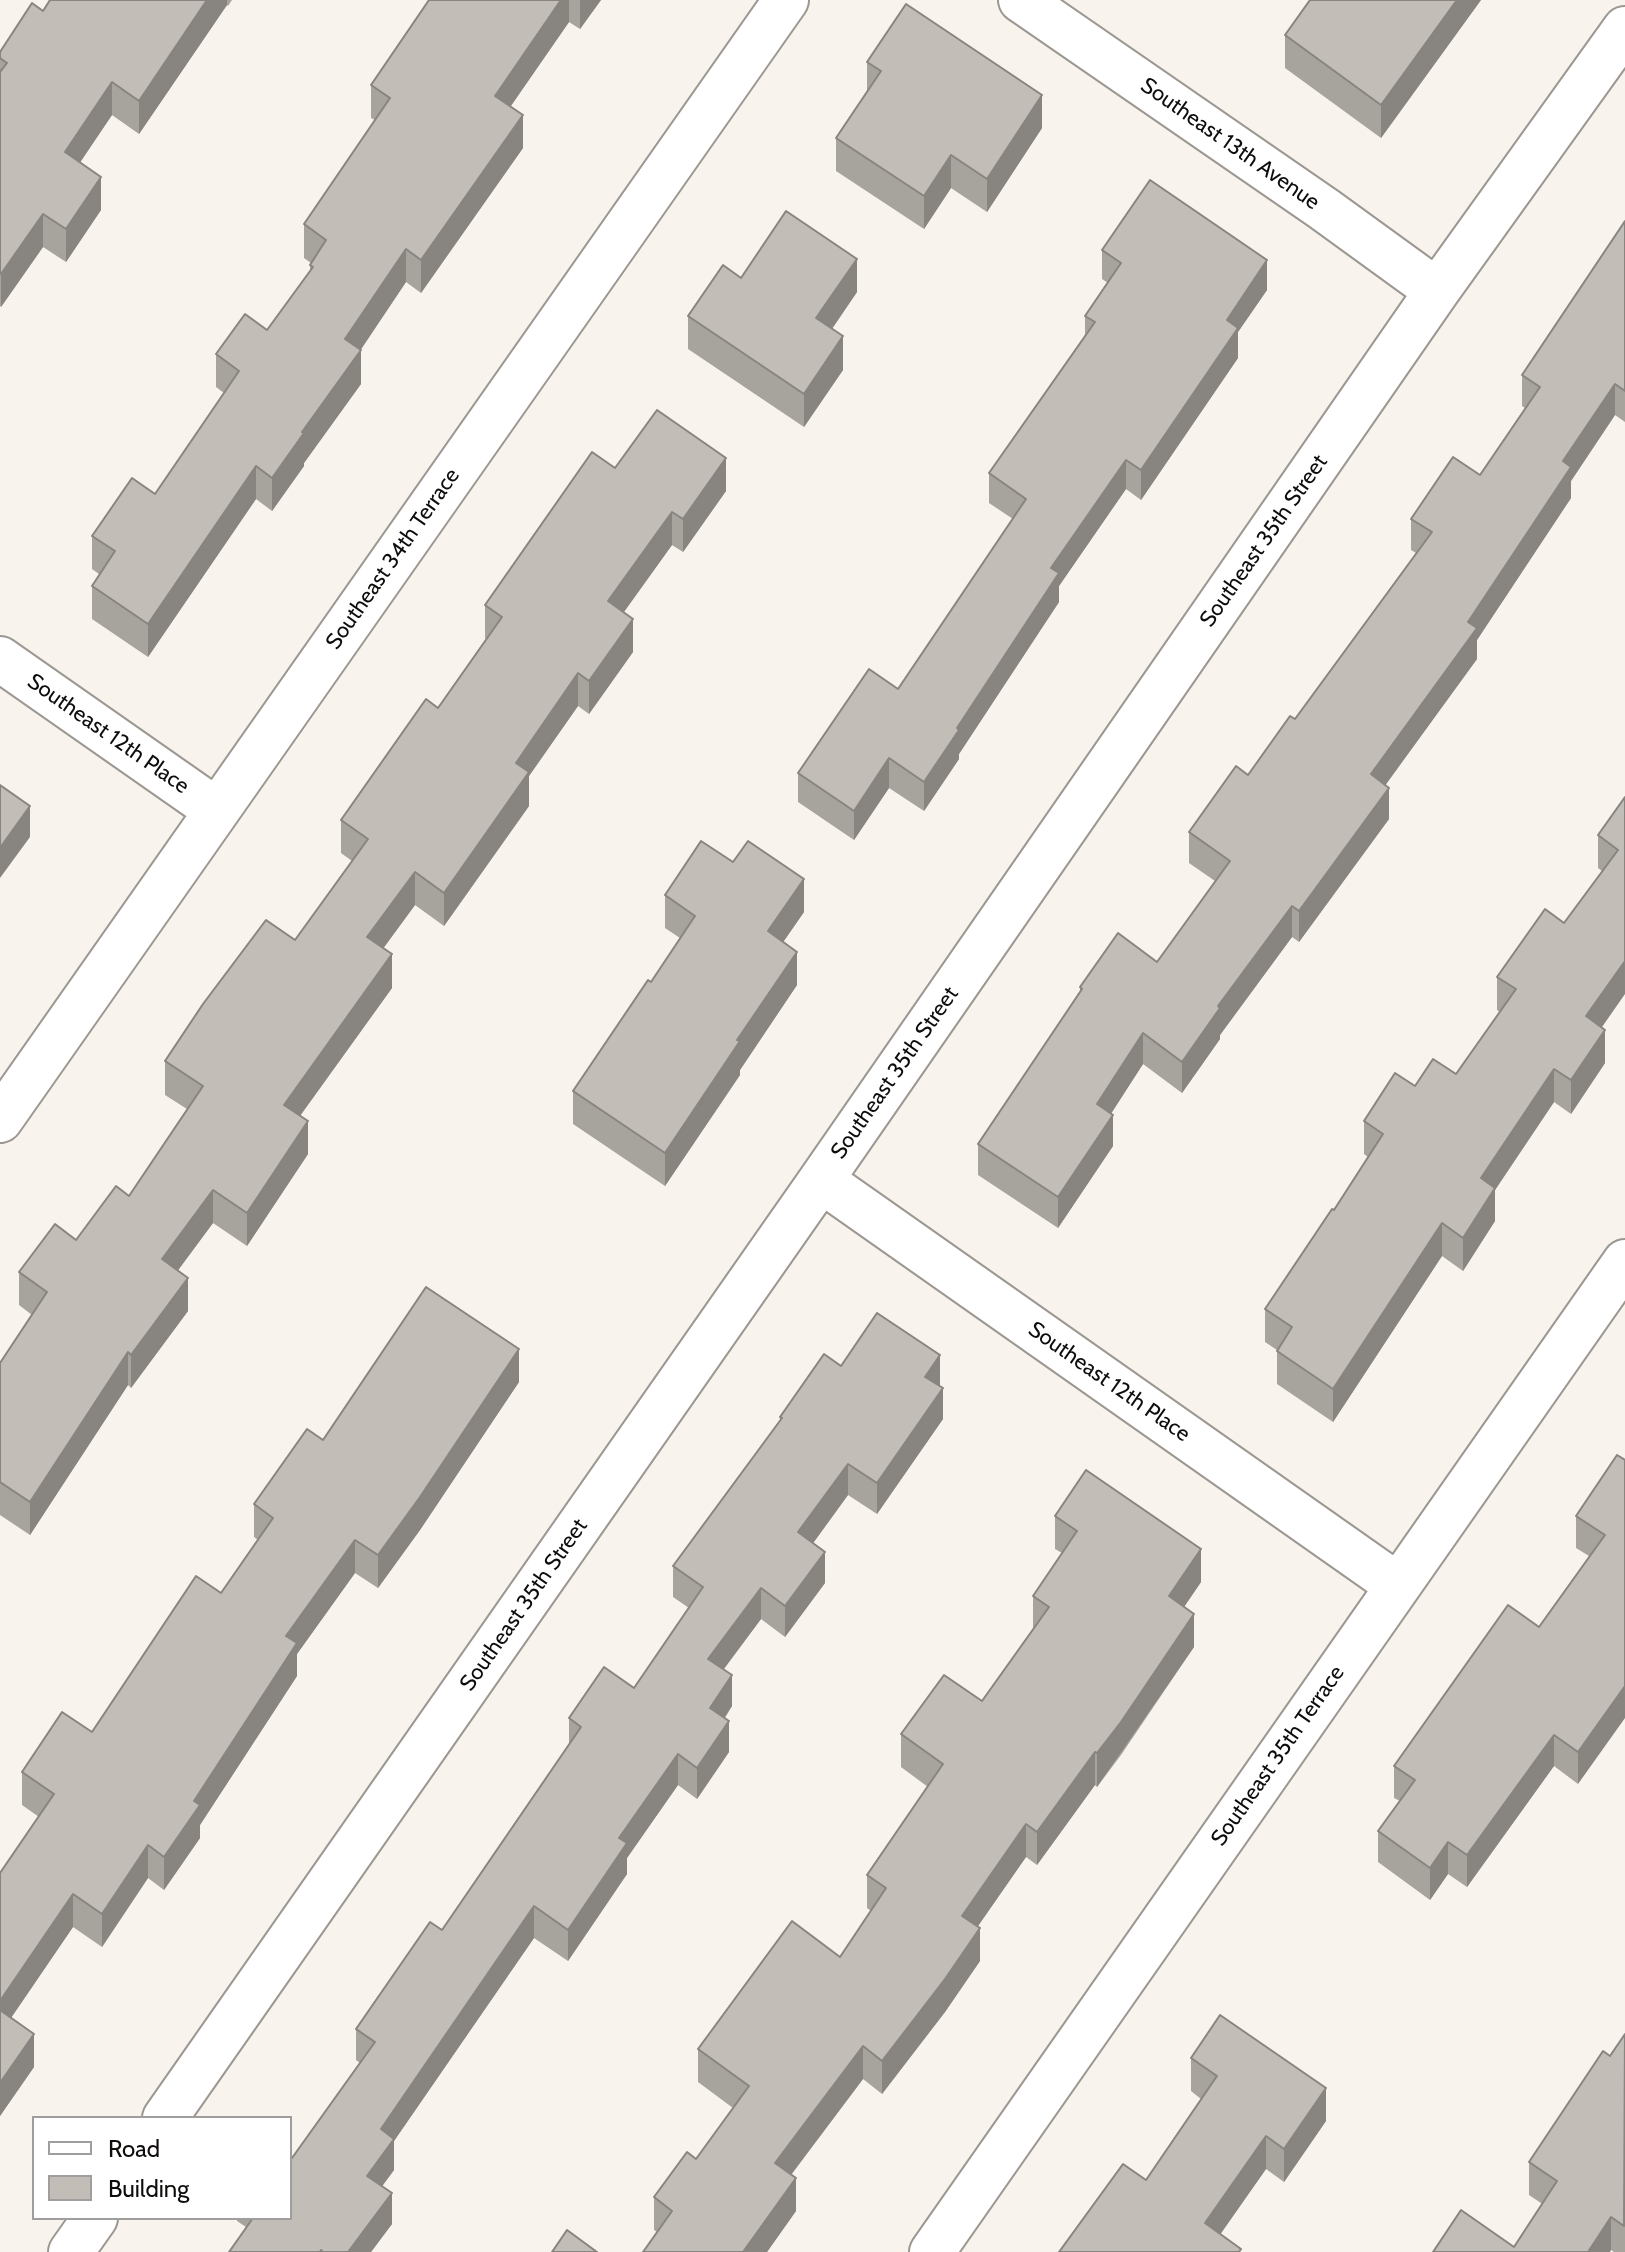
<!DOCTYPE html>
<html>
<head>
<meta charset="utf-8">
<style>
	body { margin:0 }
	#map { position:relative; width:1625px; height:2252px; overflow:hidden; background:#f9f3ee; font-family:Cabin,sans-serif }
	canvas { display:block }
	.legend { position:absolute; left:32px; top:2116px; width:260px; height:104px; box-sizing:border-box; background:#fff; border:2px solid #9f9e9d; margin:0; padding:10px 14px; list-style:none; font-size:24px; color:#0f0d0b }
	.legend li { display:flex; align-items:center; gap:16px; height:40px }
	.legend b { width:40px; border:2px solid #9f9e9d }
</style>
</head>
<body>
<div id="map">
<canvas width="1625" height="2252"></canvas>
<ul class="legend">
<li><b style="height:10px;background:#fff"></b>Road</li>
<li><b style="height:22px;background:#c2bdb7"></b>Building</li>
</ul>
</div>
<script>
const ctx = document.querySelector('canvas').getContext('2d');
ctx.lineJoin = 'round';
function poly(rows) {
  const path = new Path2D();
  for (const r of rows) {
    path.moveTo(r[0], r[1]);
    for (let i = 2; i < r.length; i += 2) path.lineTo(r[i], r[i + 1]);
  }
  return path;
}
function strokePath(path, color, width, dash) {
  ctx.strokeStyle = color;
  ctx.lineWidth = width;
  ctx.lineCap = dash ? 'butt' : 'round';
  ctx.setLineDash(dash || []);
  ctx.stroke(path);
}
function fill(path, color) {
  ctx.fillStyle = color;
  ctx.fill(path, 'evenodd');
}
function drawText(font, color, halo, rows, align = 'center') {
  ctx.font = font + ' Cabin,sans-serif';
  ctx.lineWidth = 6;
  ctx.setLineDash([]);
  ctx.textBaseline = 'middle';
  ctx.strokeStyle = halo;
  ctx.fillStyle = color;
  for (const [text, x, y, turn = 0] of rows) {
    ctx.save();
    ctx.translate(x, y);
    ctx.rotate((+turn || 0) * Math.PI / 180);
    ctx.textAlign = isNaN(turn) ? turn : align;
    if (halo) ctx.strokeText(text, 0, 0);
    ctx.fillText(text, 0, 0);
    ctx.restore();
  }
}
const street = poly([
	[1021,0,1324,209,1437,291],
	[0,659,216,810],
	[0,1120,786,0],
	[821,1180,1397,1585],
	[165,2118,821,1180,1437,291,1625,29],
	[71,2252,95,2218],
	[932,2252,1625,1262]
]);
const wall = poly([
	[50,0,232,0,228,6,227,5,139,134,112,115,80,162,101,210,66,262,43,247,1,307,0,306,0,52,43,11],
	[429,0,601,0,580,29,569,22,510,107,523,148,421,293,406,282,360,350,361,384,304,463,304,466,272,511,256,499,148,657,92,619,92,586,99,574,92,569,92,536,155,494,224,393,216,387,216,354,267,330,310,271,310,265,311,263,304,258,304,224,375,120,371,118,371,85],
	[1481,0,1381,138,1285,68,1285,35],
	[867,62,1042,128,987,212,951,188,924,229,836,171,836,138,867,91],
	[1625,221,1625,422,1615,415,1571,481,1571,498,1477,640,1477,659,1385,785,1389,819,1299,942,1292,937,1220,1035,1220,1039,1182,1093,1143,1064,1111,1114,1113,1146,1058,1228,978,1175,978,1144,1080,993,1080,987,1157,962,1215,881,1189,863,1189,832,1248,775,1295,719,1416,553,1411,550,1411,519,1480,475,1525,408,1522,406,1522,375],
	[1102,250,1267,290,1238,332,1238,358,1141,500,1126,489,1059,586,1059,602,959,754,959,759,924,811,889,788,854,840,798,802,798,773,898,689,1013,519,989,503,989,473,1085,335,1085,316,1108,283,1102,279],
	[741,278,857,292,832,329,843,370,804,427,688,349,688,316],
	[615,468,726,491,683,552,672,545,624,612,633,652,589,714,578,706,529,776,529,806,444,926,415,905,383,949,392,988,300,1116,308,1154,247,1246,213,1223,178,1270,188,1311,131,1388,128,1385,30,1535,0,1515,0,1363,32,1315,19,1305,19,1272,76,1240,129,1196,187,1109,165,1095,165,1061,295,940,352,861,341,853,341,820,438,708,486,639,485,638,485,605],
	[1625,797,1602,1027,1605,1063,1571,1114,1554,1102,1495,1190,1495,1221,1463,1271,1442,1256,1333,1422,1277,1384,1277,1350,1265,1342,1265,1309,1334,1210,1368,1157,1364,1154,1364,1121,1415,1086,1456,1074,1500,1012,1497,1010,1497,977,1564,923,1602,871,1598,868,1598,835],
	[665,895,804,912,783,942,797,985,740,1070,740,1075,665,1186,573,1124,573,1091,651,982,680,938,665,928],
	[841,1366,940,1386,943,1419,877,1514,848,1495,813,1543,825,1583,785,1637,761,1619,724,1669,732,1706,725,1718,729,1752,697,1799,678,1785,627,1858,627,1874,568,1961,534,1938,394,2141,394,2170,382,2186,392,2224,371,2252,229,2252,246,2227,237,2221,237,2218,290,2218,292,2158,360,2063,356,2060,356,2029,442,1930,569,1746,569,1718,634,1688,689,1608,673,1597,673,1566,780,1421,780,1417],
	[519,1382,420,1530,378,1588,355,1573,297,1654,297,1676,200,1825,200,1838,164,1890,148,1878,102,1947,73,1927,11,2018,34,2067,0,2116,0,1873,39,1817,22,1805,22,1772,92,1732,221,1593,258,1540,254,1537,254,1504,323,1440],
	[1617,1455,1578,1784,1554,1766,1467,1887,1448,1874,1430,1900,1378,1862,1378,1831,1400,1801,1394,1798,1394,1766,1539,1627,1589,1556,1576,1548,1576,1516],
	[1055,1516,1201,1582,1184,1607,1194,1647,1121,1755,1097,1787,1095,1785,1037,1865,1026,1857,978,1926,980,1961,945,2012,882,2094,863,2079,791,2175,796,2211,767,2252,643,2252,657,2232,654,2230,654,2197,696,2159,733,2108,698,2082,698,2049,840,1957,871,1911,867,1908,867,1875,928,1787,901,1767,901,1734,982,1701,1033,1629,1033,1596,1062,1553,1055,1549],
	[1625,2034,1625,2252,1614,2252,1529,2195,1529,2162,1610,2056],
	[1191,2058,1326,2121,1284,2182,1266,2169,1220,2234,1241,2252,1146,2180,1201,2099,1191,2091]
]);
const shadedWall = poly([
	[207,0,227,0,227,5,139,134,139,101],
	[561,0,569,0,569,22,495,129,495,96],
	[580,0,601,0,580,29],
	[1457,0,1481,0,1381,138,1381,105],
	[112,82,112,115,65,185,65,152],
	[1042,95,1042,128,987,212,987,179],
	[523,115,523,148,421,293,421,260],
	[951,155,951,188,924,229,924,196],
	[101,177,101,210,66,262,66,229],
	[43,214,43,247,1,307,1,274],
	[406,249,406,282,350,366,361,350,361,384,304,463,304,466,272,511,272,478,302,432,345,339],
	[857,259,857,292,816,352,816,318],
	[1267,260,1267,290,1238,332,1238,358,1141,500,1141,470,1227,320],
	[843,336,843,370,804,427,804,394],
	[1615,384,1615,415,1571,481,1571,498,1477,640,1477,659,1371,805,1371,774,1468,622,1563,461],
	[726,458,726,491,683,552,683,519],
	[1126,460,1126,489,1059,586,1059,602,959,754,959,759,924,811,924,782,1051,568],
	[256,466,256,499,148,657,148,624],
	[672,512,672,545,608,634,608,601],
	[633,619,633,652,589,714,589,681],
	[578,673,578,706,529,776,529,806,444,926,444,893,516,763],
	[889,758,889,788,854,840,854,811],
	[1389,788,1389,819,1299,942,1299,911],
	[30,806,30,837,0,878,0,848],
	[415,872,415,905,367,970,367,937],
	[804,879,804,912,768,964,768,931],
	[1292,906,1292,937,1220,1035,1220,1039,1182,1093,1182,1062,1218,1006],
	[797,952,797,985,740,1070,740,1075,665,1186,665,1153,737,1040],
	[392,954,392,988,284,1138,284,1105],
	[1625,961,1625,994,1586,1050,1586,1016],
	[1605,1030,1605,1063,1571,1114,1571,1080],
	[1143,1033,1143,1064,1097,1135,1097,1104],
	[1554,1069,1554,1102,1495,1190,1495,1221,1463,1271,1463,1238,1481,1178],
	[1113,1115,1113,1146,1058,1228,1058,1197],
	[308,1121,308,1154,247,1246,247,1213],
	[213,1190,213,1223,162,1292,162,1259],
	[1442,1223,1442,1256,1333,1422,1333,1389],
	[188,1278,188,1311,131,1388,131,1355],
	[519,1349,519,1382,420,1530,378,1588,378,1555],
	[128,1352,128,1385,30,1535,30,1502],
	[940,1355,940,1386,925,1377],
	[943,1388,943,1419,877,1514,877,1483],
	[848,1464,848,1495,798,1564,798,1532],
	[355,1540,355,1573,297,1654,297,1676,200,1825,200,1838,164,1890,164,1857,194,1801,286,1636],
	[1201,1549,1201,1582,1169,1629,1169,1596],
	[825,1552,825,1583,785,1637,785,1606],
	[761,1588,761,1619,708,1690,708,1659],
	[1194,1614,1194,1647,1097,1787,1097,1753],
	[732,1675,732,1706,710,1739,710,1708],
	[1625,1686,1625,1718,1578,1784,1578,1752],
	[729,1721,729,1752,697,1799,697,1768],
	[1554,1735,1554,1766,1467,1887,1467,1855],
	[1095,1752,1095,1785,1037,1865,1037,1832],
	[678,1754,678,1785,627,1858,627,1874,568,1961,568,1930,619,1838],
	[1026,1824,1026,1857,962,1949,962,1916],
	[1448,1842,1448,1874,1430,1900,1430,1868],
	[148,1845,148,1878,102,1947,102,1914],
	[73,1894,73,1927,0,2034,0,2001],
	[534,1906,534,1938,394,2141,394,2170,367,2207,367,2176,381,2129],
	[980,1928,980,1961,945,2012,882,2094,882,2061],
	[34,2034,34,2067,0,2116,0,2083],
	[863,2046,863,2079,775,2196,775,2163],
	[1326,2088,1326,2121,1284,2182,1284,2149],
	[1266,2136,1266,2169,1208,2252,1205,2223],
	[796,2178,796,2211,767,2252,743,2252],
	[392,2193,392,2224,371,2252,348,2252],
	[1611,2217,1611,2250,1610,2252,1588,2252]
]);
const building = poly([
	[50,0,207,0,139,101,112,82,65,152,101,177,66,229,43,214,1,274,0,273,0,72,7,63,0,58,0,52,32,3,43,11,50,0],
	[429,0,561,0,495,96,523,115,421,260,406,249,345,339,361,350,302,432,304,433,272,478,256,466,148,624,92,586,115,551,92,536,132,478,155,494,239,371,216,354,245,314,267,330,313,267,310,265,326,240,304,224,390,98,371,85,429,0],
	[1310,0,1457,0,1381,105,1285,35,1310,0],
	[906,4,1042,95,987,179,951,155,924,196,836,138,881,71,867,62,906,4],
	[1150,180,1267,260,1227,320,1238,328,1141,470,1126,460,1051,568,1059,573,957,728,959,730,924,782,889,758,854,811,798,773,869,669,898,689,1026,499,989,473,1095,322,1085,316,1121,263,1102,250,1150,180],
	[786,211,857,259,816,318,843,336,804,394,688,316,723,265,741,278,786,211],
	[1625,221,1625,391,1615,384,1563,461,1571,467,1468,622,1477,628,1371,774,1389,788,1299,911,1292,906,1218,1006,1220,1008,1182,1062,1143,1033,1097,1104,1113,1115,1058,1197,978,1144,1082,989,1080,987,1118,933,1157,962,1230,861,1189,832,1236,766,1248,775,1290,716,1295,719,1432,532,1411,519,1453,457,1480,475,1540,387,1522,375,1625,221],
	[657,410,726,458,683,519,672,512,608,601,633,619,589,681,578,673,516,763,529,772,444,893,415,872,367,937,392,954,284,1105,308,1121,247,1213,213,1190,162,1259,188,1278,131,1355,128,1352,30,1502,0,1482,0,1363,47,1292,19,1272,55,1224,76,1240,116,1186,129,1196,203,1086,165,1061,203,1004,266,920,295,940,368,839,341,820,426,699,438,708,502,617,485,605,592,452,615,468,657,410],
	[0,785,30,806,0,848,0,785],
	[1625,797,1625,961,1586,1016,1605,1030,1571,1080,1554,1069,1481,1178,1495,1188,1463,1238,1442,1223,1333,1389,1277,1351,1292,1327,1265,1309,1332,1209,1334,1210,1383,1134,1364,1121,1395,1073,1415,1086,1433,1059,1456,1074,1516,989,1497,977,1545,909,1564,923,1618,850,1598,835,1625,797],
	[701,841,733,862,748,841,804,879,768,931,797,952,737,1040,740,1041,665,1153,573,1091,648,980,651,982,695,916,665,895,701,841],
	[426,1287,519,1349,420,1497,378,1555,355,1540,286,1636,297,1643,194,1801,200,1805,164,1857,148,1845,102,1914,73,1894,0,2001,0,1873,54,1794,22,1772,62,1712,92,1732,196,1576,221,1593,273,1518,254,1504,307,1429,323,1440,426,1287],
	[877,1313,940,1355,925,1377,943,1388,877,1483,848,1464,798,1532,825,1552,785,1606,761,1588,708,1659,732,1675,710,1708,729,1721,697,1768,678,1754,619,1838,627,1843,568,1930,534,1906,381,2129,394,2139,367,2176,392,2193,348,2252,323,2252,321,2250,320,2252,229,2252,253,2218,290,2218,290,2157,292,2158,375,2042,356,2029,430,1922,442,1930,581,1727,569,1718,604,1667,634,1688,703,1587,673,1566,782,1418,780,1417,824,1354,841,1366,877,1313],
	[1617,1455,1625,1460,1625,1686,1578,1752,1554,1735,1467,1855,1448,1842,1430,1868,1378,1831,1415,1780,1394,1766,1508,1605,1539,1627,1605,1535,1576,1516,1617,1455],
	[1086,1470,1201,1549,1169,1596,1194,1614,1121,1722,1097,1753,1095,1752,1037,1832,1026,1824,962,1916,980,1928,945,1979,882,2061,863,2046,775,2163,796,2178,743,2252,643,2252,672,2211,654,2197,687,2152,696,2159,749,2086,698,2049,792,1921,840,1957,886,1888,867,1875,943,1764,901,1734,944,1675,982,1701,1049,1607,1033,1596,1077,1531,1055,1516,1086,1470],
	[0,2010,34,2034,0,2083,0,2010],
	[1220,2015,1326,2088,1284,2149,1266,2136,1205,2223,1241,2249,1239,2252,1059,2252,1123,2164,1146,2180,1217,2076,1191,2058,1220,2015],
	[1625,2034,1624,2226,1611,2217,1588,2252,1433,2252,1461,2210,1514,2247,1557,2181,1529,2162,1603,2051,1610,2056,1625,2034],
	[567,2230,597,2252,552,2252,567,2230]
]);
const streetNames = [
	["Southeast 13th Avenue",1230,144,35],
	["Southeast 35th Street",1264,541,-55],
	["Southeast 34th Terrace",393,559,-55],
	["Southeast 12th Place",108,734,35],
	["Southeast 35th Street",895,1073,-55],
	["Southeast 12th Place",1109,1382,35],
	["Southeast 35th Street",524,1605,-55],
	["Southeast 35th Terrace",1278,1756,-55]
];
strokePath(street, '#9c9791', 48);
strokePath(street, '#fff', 44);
fill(wall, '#a7a39d');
fill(shadedWall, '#888480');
fill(building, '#c2bdb7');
strokePath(building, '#888480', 2);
drawText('22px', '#0f0d0b', '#fff', streetNames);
</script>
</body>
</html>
